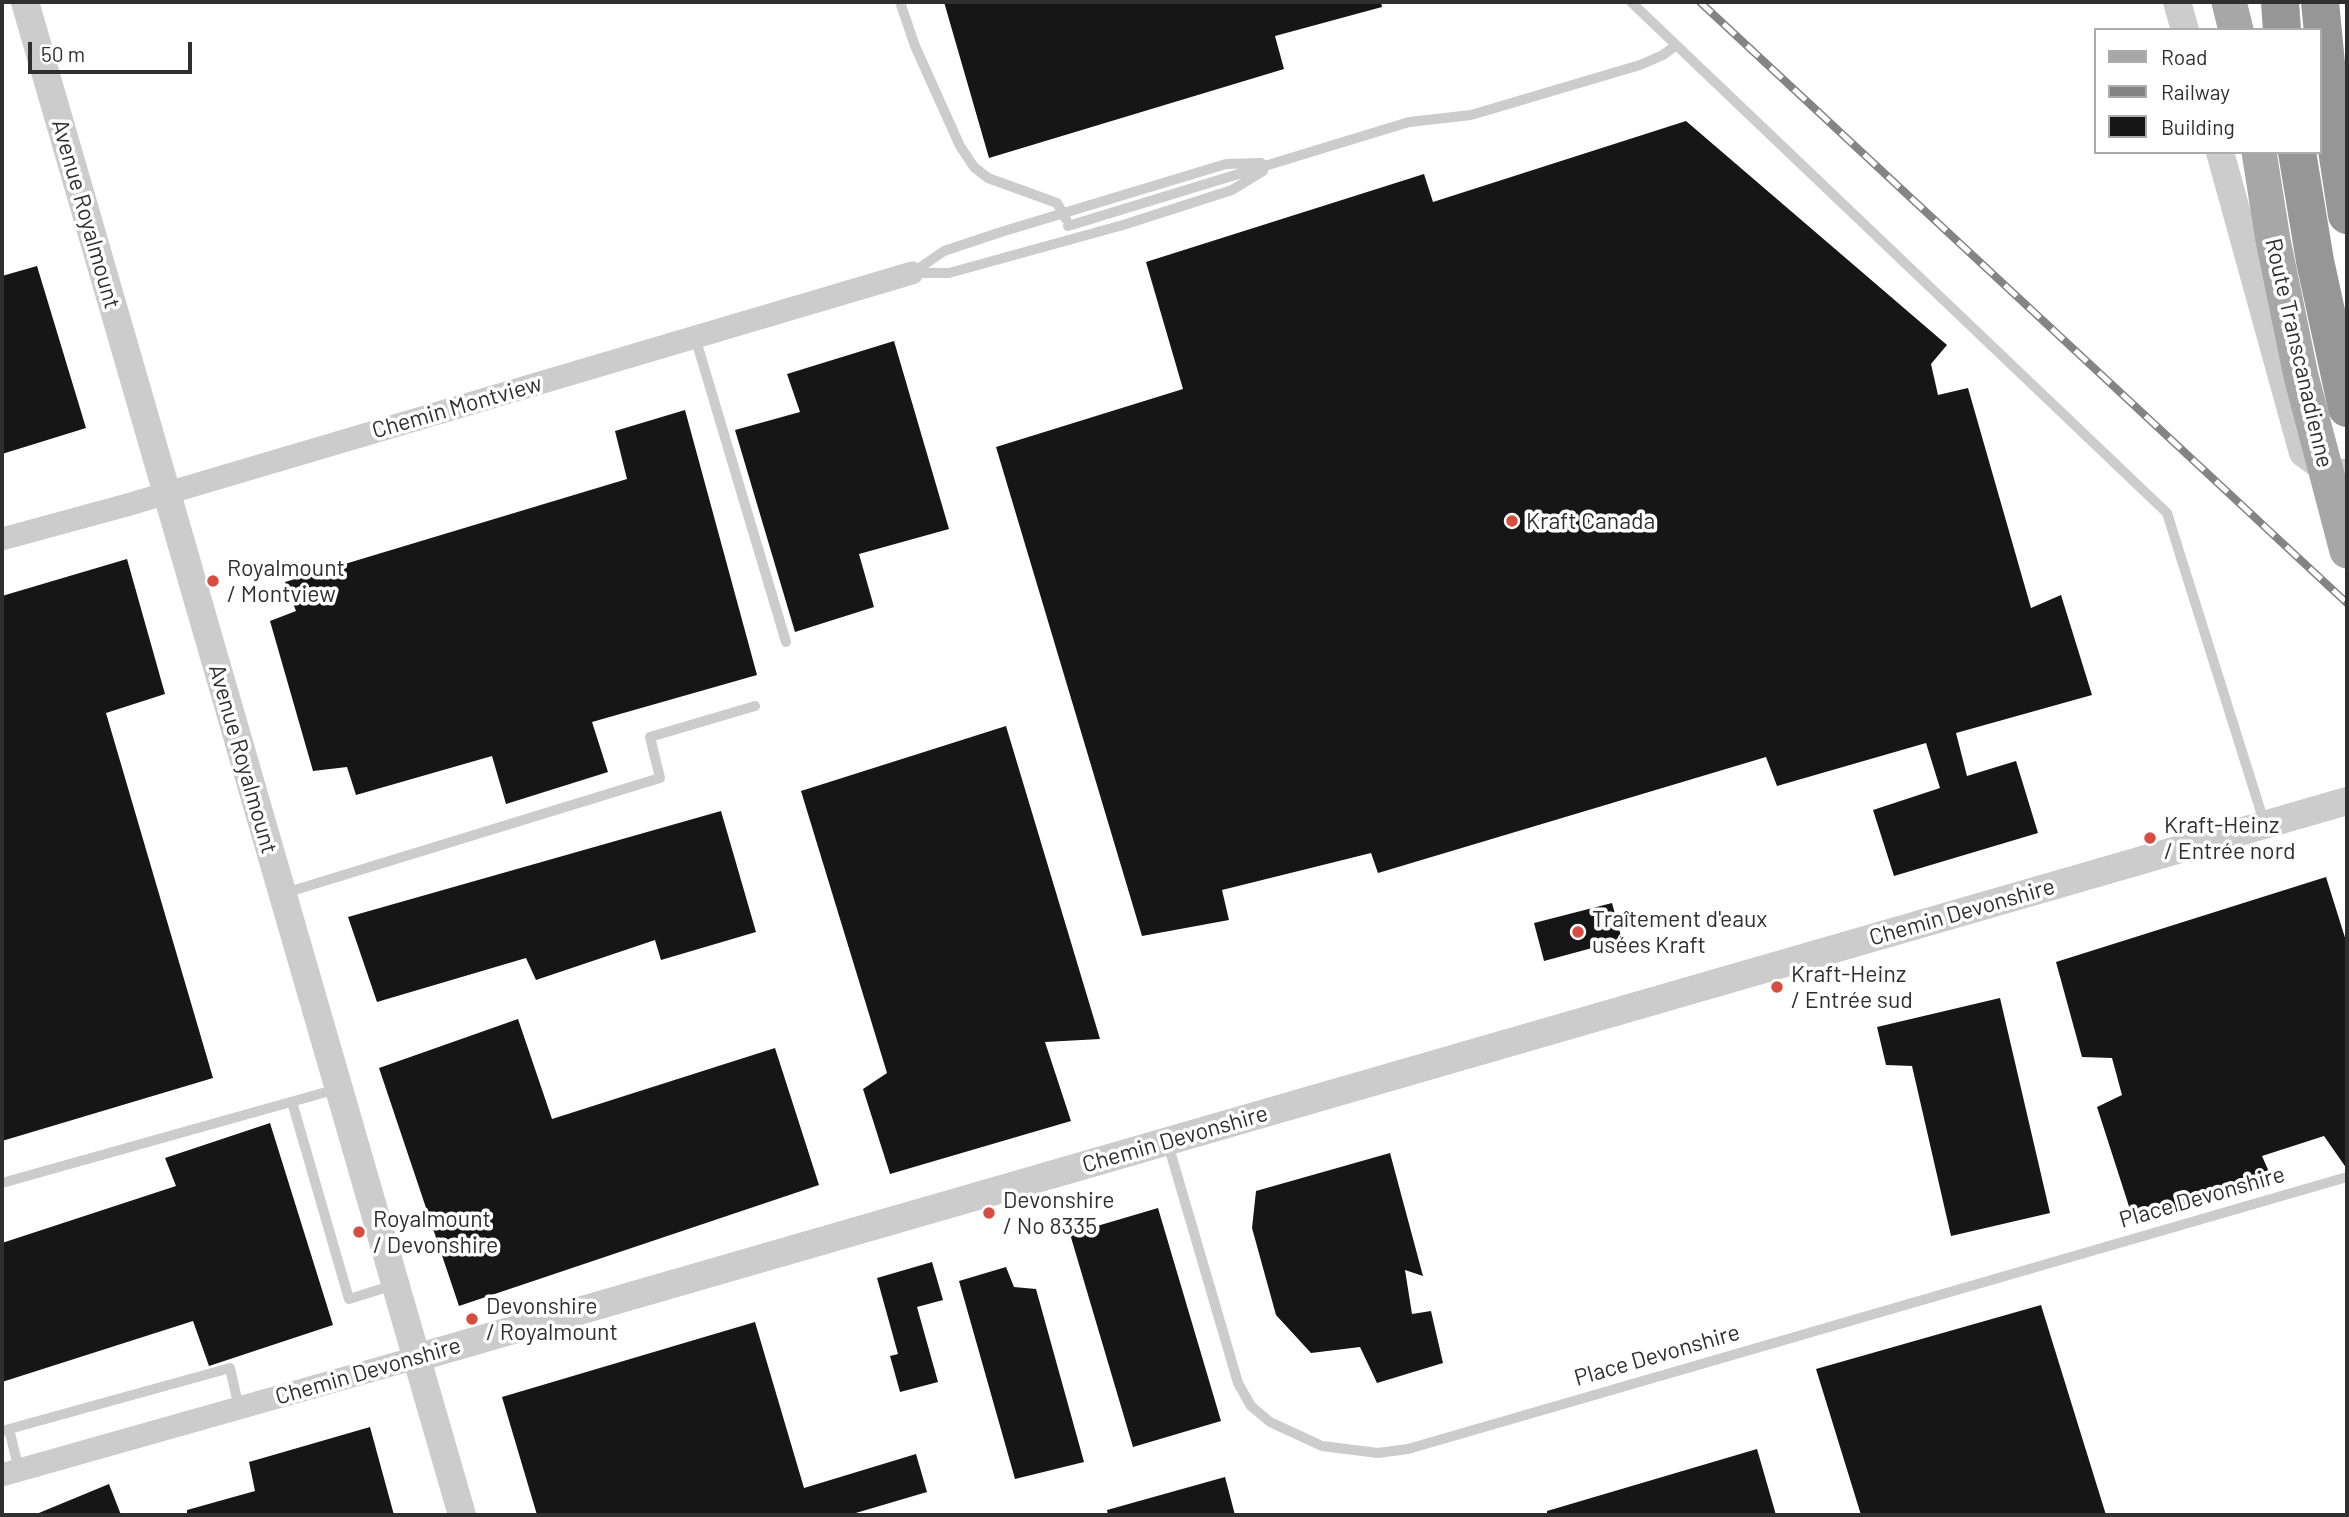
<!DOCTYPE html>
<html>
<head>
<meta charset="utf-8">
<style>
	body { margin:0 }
	#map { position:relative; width:2349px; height:1517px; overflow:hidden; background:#fff; font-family:Barlow,sans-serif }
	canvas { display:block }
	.frame { position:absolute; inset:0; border:4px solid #2f2f2f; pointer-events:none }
	.legend { position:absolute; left:2094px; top:28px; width:228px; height:126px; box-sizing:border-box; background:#fff; border:2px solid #acacac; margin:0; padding:9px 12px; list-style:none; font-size:21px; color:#2f2f2f }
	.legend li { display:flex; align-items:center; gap:14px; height:35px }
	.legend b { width:35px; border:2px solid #acacac }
	.scale { position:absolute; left:28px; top:42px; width:164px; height:32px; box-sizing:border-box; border:4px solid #2f2f2f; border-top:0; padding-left:9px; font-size:21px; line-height:24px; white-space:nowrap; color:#2f2f2f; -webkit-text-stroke:5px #fff; paint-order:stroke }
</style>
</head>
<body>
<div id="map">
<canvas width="2349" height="1517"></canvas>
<div class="frame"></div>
<ul class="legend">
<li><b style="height:9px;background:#a7a7a7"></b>Road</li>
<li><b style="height:9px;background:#848484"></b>Railway</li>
<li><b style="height:19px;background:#161616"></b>Building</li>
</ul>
<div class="scale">50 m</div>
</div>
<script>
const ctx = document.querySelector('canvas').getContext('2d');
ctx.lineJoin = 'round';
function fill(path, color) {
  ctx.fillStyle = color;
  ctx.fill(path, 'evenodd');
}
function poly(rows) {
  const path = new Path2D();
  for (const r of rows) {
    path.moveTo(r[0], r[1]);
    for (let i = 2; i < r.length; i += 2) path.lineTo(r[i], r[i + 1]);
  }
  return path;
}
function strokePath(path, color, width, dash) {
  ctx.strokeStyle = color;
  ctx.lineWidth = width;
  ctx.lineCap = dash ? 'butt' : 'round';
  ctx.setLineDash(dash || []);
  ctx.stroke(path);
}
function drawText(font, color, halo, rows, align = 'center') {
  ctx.font = font + ' Barlow,sans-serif';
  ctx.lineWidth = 7;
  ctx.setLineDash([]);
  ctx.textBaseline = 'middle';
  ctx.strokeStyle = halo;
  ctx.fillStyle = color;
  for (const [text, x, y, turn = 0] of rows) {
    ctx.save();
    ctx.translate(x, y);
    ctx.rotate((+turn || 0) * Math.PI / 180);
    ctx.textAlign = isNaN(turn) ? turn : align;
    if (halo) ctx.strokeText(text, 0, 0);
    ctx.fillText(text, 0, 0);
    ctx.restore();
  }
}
const building = poly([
	[944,2,1381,2,1382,7,1275,36,1284,69,989,158],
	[1686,121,1947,345,1931,364,1938,395,1968,388,2031,608,2061,595,2092,695,1956,733,1967,776,2016,761,2038,833,1894,876,1873,810,1940,788,1926,743,1777,786,1766,757,1378,873,1371,853,1222,890,1229,920,1142,936,996,447,1183,389,1146,262,1424,174,1433,202],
	[37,266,86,428,2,454,2,276],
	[894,341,949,529,859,554,874,607,795,632,735,430,800,412,787,374],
	[685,410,757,675,592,722,608,772,506,804,492,756,356,795,347,767,313,771,270,621,296,611,285,582,627,479,615,431],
	[127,559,165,694,106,713,213,1078,2,1141,2,596],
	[1006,726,1100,1039,1045,1042,1071,1121,890,1174,863,1089,887,1073,801,791],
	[721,811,756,932,661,960,655,940,536,980,526,958,377,1002,348,917],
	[2326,877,2347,944,2347,1169,2324,1136,2262,1156,2273,1181,2135,1225,2097,1107,2122,1095,2112,1058,2082,1057,2056,962],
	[1612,903,1622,940,1544,961,1534,923],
	[2000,998,2050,1213,1951,1236,1912,1066,1886,1065,1877,1027],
	[518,1019,552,1119,775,1048,819,1185,459,1306,379,1068],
	[270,1123,333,1325,209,1366,193,1321,2,1382,2,1243,176,1186,165,1158],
	[1390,1153,1423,1276,1405,1270,1412,1314,1431,1311,1443,1363,1377,1383,1360,1347,1311,1353,1276,1315,1252,1228,1256,1191],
	[1158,1208,1221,1421,1133,1447,1070,1234],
	[932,1262,943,1300,917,1307,938,1382,900,1392,890,1356,898,1354,877,1278],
	[1006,1267,1014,1287,1036,1289,1084,1462,1015,1479,959,1281],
	[2041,1305,2106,1515,1861,1515,1816,1369],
	[755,1322,804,1488,916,1454,927,1492,849,1515,537,1515,502,1397],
	[370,1427,394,1515,187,1515,187,1510,255,1491,249,1462],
	[1757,1449,1776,1515,1547,1515,1547,1511],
	[1225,1477,1235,1515,1108,1515,1107,1510],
	[109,1484,121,1515,34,1515]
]);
const service = poly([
	[900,2,915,46,960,146,974,167,988,178,1057,203,1066,219],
	[1631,2,2167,513,2265,825],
	[1068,226,1409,122,1471,115,1640,65,1663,55,1675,46],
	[912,273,944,251,1001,232,1226,164,1261,163],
	[912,273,949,273,1123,225,1232,190,1263,171],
	[695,337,786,642],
	[285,893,660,778,650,737,755,706],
	[292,1102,349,1299,394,1285],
	[1168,1144,1238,1383,1251,1406,1270,1422,1322,1446,1378,1453,1408,1449,2347,1177],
	[2,1183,337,1089],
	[9,1429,19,1470],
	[2,1431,230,1368,239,1408]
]);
const minor = poly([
	[2,539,127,505,912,273],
	[2,1475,416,1358]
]);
const tertiary = poly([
	[25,2,462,1515],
	[2177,2,2185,30],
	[2220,152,2303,453,2327,470,2347,474],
	[416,1358,2347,801]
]);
const primary = poly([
	[2229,2,2236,30]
]);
const motorway = poly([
	[2280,2,2282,30],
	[2320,2,2330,104,2347,215],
	[2297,152,2315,261,2347,408]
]);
const rail = poly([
	[1700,2,2347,603]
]);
const primaryBridge = poly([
	[2259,152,2273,240,2301,376,2347,551]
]);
const markers = [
	[1512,521,7,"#d64e41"],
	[213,581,7,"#d64e41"],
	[2150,838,7,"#d64e41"],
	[1578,932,7,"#d64e41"],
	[1777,987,7,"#d64e41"],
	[989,1213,7,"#d64e41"],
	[359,1232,7,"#d64e41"],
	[472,1319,7,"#d64e41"]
];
const streetNames = [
	["Avenue Royalmount",86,214,74],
	["Route Transcanadienne",2299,353,77],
	["Chemin Montview",457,407,-16],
	["Avenue Royalmount",243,759,74],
	["Chemin Devonshire",1962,912,-16],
	["Chemin Devonshire",1175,1139,-16],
	["Place Devonshire",2202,1197,-16],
	["Place Devonshire",1657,1355,-16],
	["Chemin Devonshire",368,1371,-16]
];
const poiNames = [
	["Kraft Canada",1526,521],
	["Royalmount",227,568],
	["/ Montview",227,594],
	["Kraft-Heinz",2164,825],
	["/ Entrée nord",2164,851],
	["Traîtement d'eaux",1592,919],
	["usées Kraft",1592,945],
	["Kraft-Heinz",1791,974],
	["/ Entrée sud",1791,1000],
	["Devonshire",1003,1200],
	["/ No 8335",1003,1226],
	["Royalmount",373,1219],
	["/ Devonshire",373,1245],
	["Devonshire",486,1306],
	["/ Royalmount",486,1332]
];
fill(building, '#161616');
strokePath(service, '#ccc', 10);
strokePath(minor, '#ccc', 23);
strokePath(tertiary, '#ccc', 28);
strokePath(primary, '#a7a7a7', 35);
strokePath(motorway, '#969696', 38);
strokePath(rail, '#848484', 8);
strokePath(rail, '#fff', 5, [16]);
strokePath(primaryBridge, '#a7a7a7', 35);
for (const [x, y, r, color] of markers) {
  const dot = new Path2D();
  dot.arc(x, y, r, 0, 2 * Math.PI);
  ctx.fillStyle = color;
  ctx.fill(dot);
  strokePath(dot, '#fff', 2.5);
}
drawText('23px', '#2f2f2f', '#fff', streetNames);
drawText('23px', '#2f2f2f', '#fff', poiNames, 'left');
</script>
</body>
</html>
